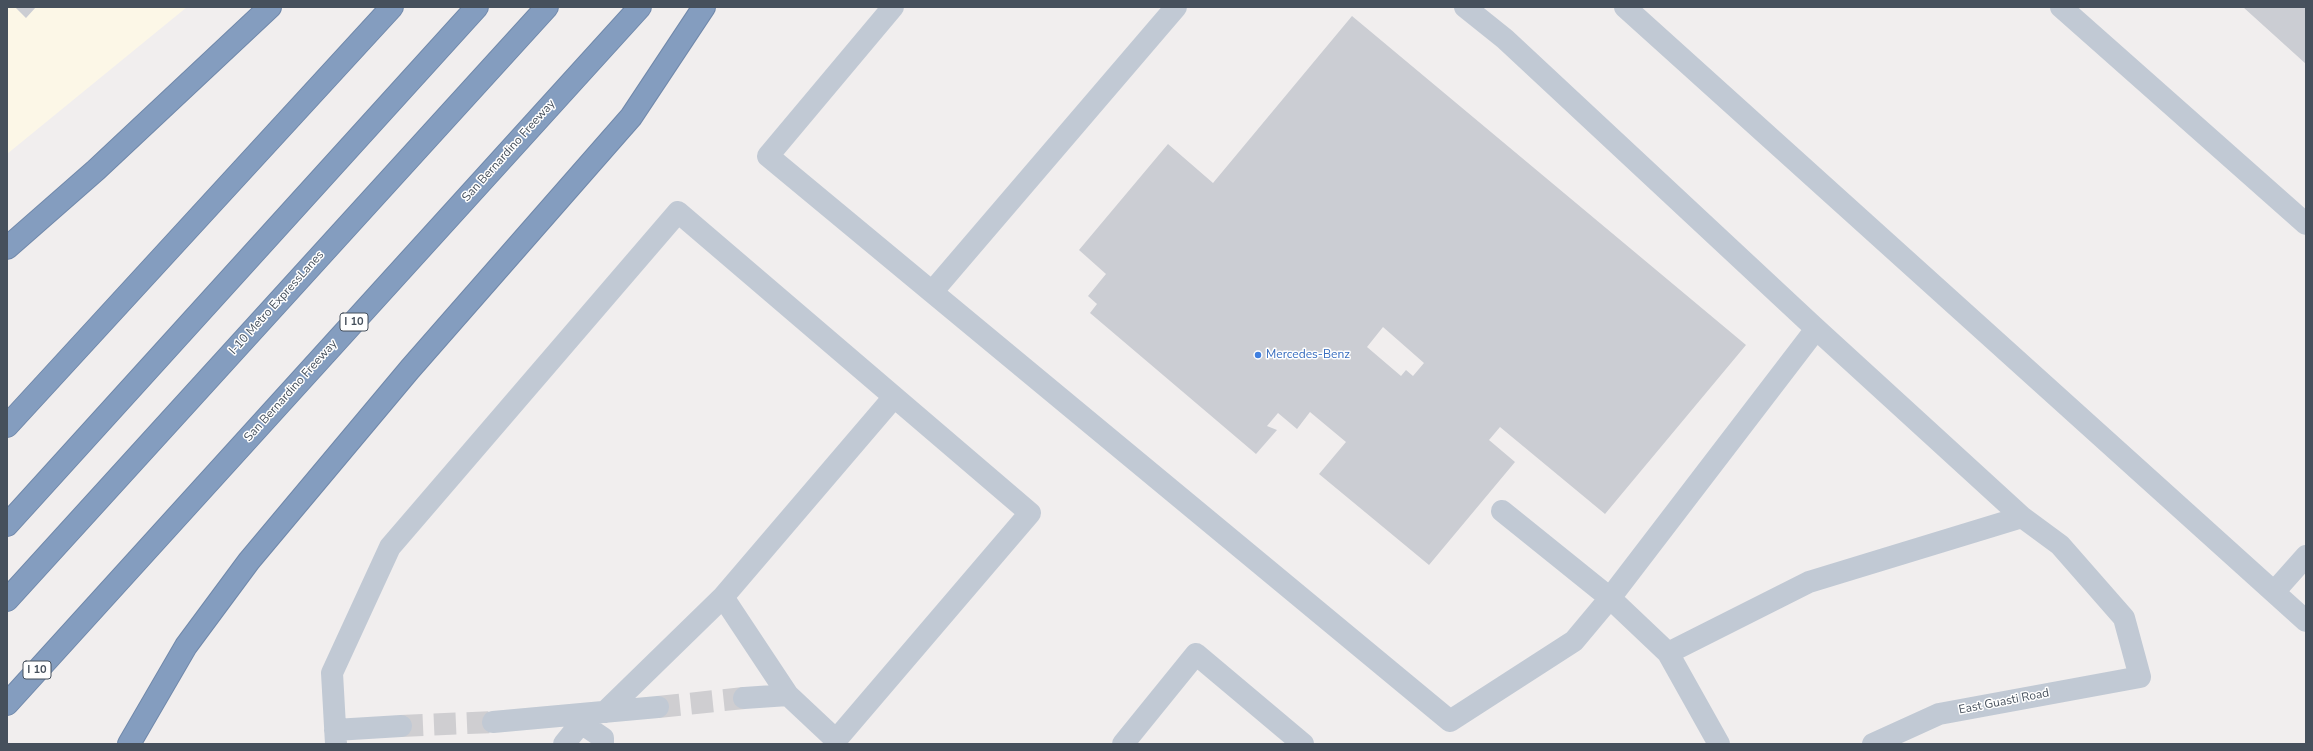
<!DOCTYPE html>
<html>
<head>
<meta charset="utf-8">
<style>
	body { margin:0 }
	#map { position:relative; width:2313px; height:751px; overflow:hidden; background:#f1eeee; font-family:"Nunito Sans",sans-serif }
	canvas { display:block }
	.frame { position:absolute; inset:0; border:8px solid #46505c; pointer-events:none }
</style>
</head>
<body>
<div id="map">
<canvas width="2313" height="751"></canvas>
<div class="frame"></div>
</div>
<script>
const ctx = document.querySelector('canvas').getContext('2d');
ctx.lineJoin = 'round';
function fill(path, color) {
  ctx.fillStyle = color;
  ctx.fill(path, 'evenodd');
}
function poly(rows) {
  const path = new Path2D();
  for (const r of rows) {
    path.moveTo(r[0], r[1]);
    for (let i = 2; i < r.length; i += 2) path.lineTo(r[i], r[i + 1]);
  }
  return path;
}
function strokePath(path, color, width, dash) {
  ctx.strokeStyle = color;
  ctx.lineWidth = width;
  ctx.lineCap = dash ? 'butt' : 'round';
  ctx.setLineDash(dash || []);
  ctx.stroke(path);
}
function drawText(font, color, halo, rows, align = 'center') {
  ctx.font = font + ' "Nunito Sans",sans-serif';
  ctx.lineWidth = 3;
  ctx.setLineDash([]);
  ctx.textBaseline = 'middle';
  ctx.strokeStyle = halo;
  ctx.fillStyle = color;
  for (const [text, x, y, turn = 0] of rows) {
    ctx.save();
    ctx.translate(x, y);
    ctx.rotate((+turn || 0) * Math.PI / 180);
    ctx.textAlign = isNaN(turn) ? turn : align;
    if (halo) ctx.strokeText(text, 0, 0);
    ctx.fillText(text, 0, 0);
    ctx.restore();
  }
}
const commercial = poly([
	[7,7,187,7,7,154]
]);
const building = poly([
	[15,7,36,7,26,18],
	[2243,7,2306,7,2306,64],
	[1352,16,1746,345,1605,514,1500,427,1489,440,1515,462,1429,565,1319,474,1346,442,1310,412,1297,429,1278,413,1267,426,1277,430,1256,454,1090,313,1097,304,1088,296,1106,274,1079,250,1168,144,1213,183],
	[1383,327,1424,363,1413,376,1406,370,1401,376,1367,347]
]);
const minorTunnel = poly([
	[658,707,744,698],
	[401,726,493,722]
]);
const minor = poly([
	[893,7,768,156,932,292],
	[1176,7,932,292,1450,721,1574,641,1610,598,1668,653],
	[1465,7,1505,39,1813,326,2022,517],
	[1625,7,2306,621],
	[2061,7,2306,224],
	[1502,511,1610,598,1816,329],
	[2274,592,2306,556],
	[723,597,788,695],
	[744,698,788,695,836,740,836,744],
	[605,712,723,597,894,397],
	[493,722,658,707],
	[581,723,603,738,603,744],
	[335,730,401,726],
	[336,744,332,673,390,547,678,212,1030,513,836,740],
	[564,744,581,723,581,714],
	[1123,744,1196,654,1303,744],
	[1719,744,1668,653,1809,582,2022,517,2060,545,2124,618,2140,677,1939,714,1873,744]
]);
const highway = poly([
	[7,248,96,170,270,7],
	[7,426,392,7],
	[7,525,477,7],
	[7,600,547,7],
	[7,704,640,7],
	[129,744,186,646,249,561,410,369,631,117,704,7]
]);
const markers = [
	[1258,355,4,"#3f7fe0"]
];
const shields = [
	[354,322,28],
	[37,670,28]
];
const shieldNames = [
	["I 10",354,322],
	["I 10",37,670]
];
const streetNames = [
	["San Bernardino Freeway",509,151,-48],
	["I-10 Metro ExpressLanes",277,303,-48],
	["San Bernardino Freeway",291,391,-48],
	["East Guasti Road",2004,702,-11]
];
const shopNames = [
	["Mercedes-Benz",1266,355]
];
fill(commercial, '#fcf7e7');
fill(building, '#cbcdd3');
strokePath(minorTunnel, '#cfced1', 22, [22, 11]);
strokePath(highway, '#7088aa', 24);
strokePath(minor, '#c1c9d4', 22);
strokePath(highway, '#849dbf', 22);
for (const [x, y, r, color] of markers) {
  const dot = new Path2D();
  dot.arc(x, y, r, 0, 2 * Math.PI);
  ctx.fillStyle = color;
  ctx.fill(dot);
  strokePath(dot, '#fff', 1.5);
}
for (const [x, y, w] of shields) {
  const box = new Path2D();
  box.roundRect(x - w / 2, y - 9, w, 18, 3);
  ctx.fillStyle = '#fff';
  ctx.fill(box);
  strokePath(box, '#46505c', 1);
}
drawText('bold 11px', '#46505c', null, shieldNames);
drawText('12px', '#46505c', '#fff', streetNames);
drawText('12px', '#366cbe', '#fff', shopNames, 'left');
</script>
</body>
</html>
